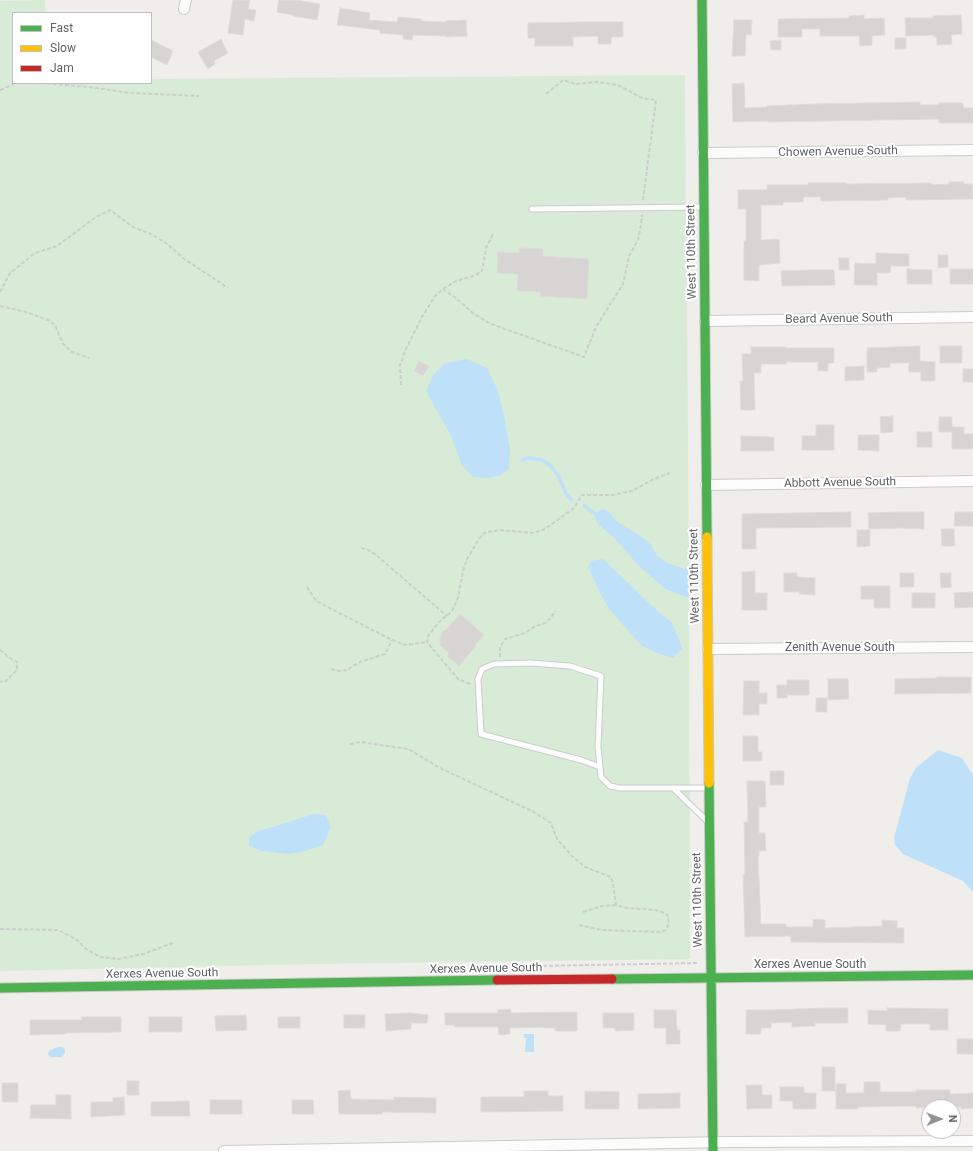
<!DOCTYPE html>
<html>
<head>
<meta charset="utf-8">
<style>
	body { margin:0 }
	#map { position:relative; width:973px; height:1151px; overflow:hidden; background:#efeeea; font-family:Roboto,sans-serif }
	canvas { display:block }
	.legend { position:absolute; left:12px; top:12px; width:140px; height:72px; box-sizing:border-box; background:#fff; border:1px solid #bfc1c3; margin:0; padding:5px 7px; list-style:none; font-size:12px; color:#5f6368 }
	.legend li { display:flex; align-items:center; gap:8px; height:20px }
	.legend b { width:20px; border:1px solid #bfc1c3 }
	.north { position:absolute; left:921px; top:1099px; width:40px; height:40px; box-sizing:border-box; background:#fff; border:1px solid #bfc1c3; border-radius:50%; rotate:89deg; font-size:11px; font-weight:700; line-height:16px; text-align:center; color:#5f6368 }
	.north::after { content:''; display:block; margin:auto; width:14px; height:18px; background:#919496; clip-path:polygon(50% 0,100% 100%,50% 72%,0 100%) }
</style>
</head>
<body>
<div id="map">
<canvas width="973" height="1151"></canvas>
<ul class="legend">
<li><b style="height:5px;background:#4caf50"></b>Fast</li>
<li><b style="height:5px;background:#ffc107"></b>Slow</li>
<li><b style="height:5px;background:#c62828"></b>Jam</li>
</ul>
<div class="north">N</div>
</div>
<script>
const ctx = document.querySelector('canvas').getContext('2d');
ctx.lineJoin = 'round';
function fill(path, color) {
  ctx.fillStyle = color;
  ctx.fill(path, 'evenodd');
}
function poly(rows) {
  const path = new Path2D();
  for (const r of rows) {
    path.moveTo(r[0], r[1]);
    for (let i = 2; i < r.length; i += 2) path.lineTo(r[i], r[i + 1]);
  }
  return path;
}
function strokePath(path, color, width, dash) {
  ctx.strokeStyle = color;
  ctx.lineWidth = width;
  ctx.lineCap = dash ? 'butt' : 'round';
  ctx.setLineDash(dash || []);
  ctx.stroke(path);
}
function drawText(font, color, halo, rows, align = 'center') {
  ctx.font = font + ' Roboto,sans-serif';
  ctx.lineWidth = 4;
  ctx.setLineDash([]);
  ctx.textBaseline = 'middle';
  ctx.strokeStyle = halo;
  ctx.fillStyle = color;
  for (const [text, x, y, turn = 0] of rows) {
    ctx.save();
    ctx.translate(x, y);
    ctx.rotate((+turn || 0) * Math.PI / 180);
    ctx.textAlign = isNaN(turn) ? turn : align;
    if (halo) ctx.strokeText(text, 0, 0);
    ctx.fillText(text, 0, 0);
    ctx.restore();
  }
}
const green = poly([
	[45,0,46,13,13,13,13,83,151,83,151,79,685,75,689,570,690,959,316,964,0,971,0,1]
]);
const water = poly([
	[467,359,487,368,498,391,504,416,510,449,509,468,501,475,489,478,473,477,462,465,450,434,426,391,434,374,445,363],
	[604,509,609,512,616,521,643,538,651,545,657,556,667,563,689,570,689,598,665,589,639,566,616,540,597,523,594,513],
	[603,559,653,607,671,622,679,639,682,649,673,658,659,654,642,646,610,610,601,595,588,567,591,561],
	[938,750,962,758,973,775,973,892,963,881,903,854,895,845,894,838,910,778,916,768],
	[314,814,326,815,331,827,323,845,301,852,288,854,261,851,249,846,249,838,256,832],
	[524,1034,534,1034,534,1052,525,1052,526,1038,524,1038],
	[59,1047,62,1047,65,1049,65,1053,62,1057,51,1057,49,1056,48,1053,50,1050]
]);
const stream = poly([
	[522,460,529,458,542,460,551,466,559,477,566,494,572,500],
	[584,506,594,513]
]);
const building = poly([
	[233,0,250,0,248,9,256,10,254,21,245,19,243,35,228,33,233,0],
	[279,0,296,0,320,4,317,20,293,16,293,15,277,12,279,0],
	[340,8,370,13,369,20,397,22,398,17,421,19,421,21,446,22,445,21,466,20,467,36,446,37,446,36,413,35,412,40,403,39,403,35,380,33,380,30,337,25,340,8],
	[864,15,864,19,884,18,885,35,872,36,872,45,860,46,859,36,820,36,820,29,802,29,802,37,778,37,778,19,849,18,849,16,864,15],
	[961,15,962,34,951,35,952,44,937,45,937,37,934,37,934,35,906,36,905,18,933,18,933,16,961,15],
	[734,20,752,20,751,35,746,34,745,56,732,56,734,20],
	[581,22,623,22,623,37,611,37,611,44,598,44,598,36,573,37,573,46,535,46,535,38,528,38,528,23,581,22],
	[895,38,906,38,906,49,895,49,895,38],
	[221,39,228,53,214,61,215,64,208,69,198,52,221,39],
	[151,40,173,51,167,65,151,57,151,40],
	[781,40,781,50,771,50,770,41,781,40],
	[744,83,745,108,767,107,767,106,813,104,920,102,920,105,939,105,939,103,963,103,963,108,973,108,973,123,939,123,939,119,768,122,768,121,733,122,732,84,744,83],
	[949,182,964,182,964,184,972,184,973,199,906,200,906,197,888,198,888,200,821,201,821,197,803,197,803,202,783,202,783,205,761,205,761,240,779,239,780,263,759,265,759,281,744,280,744,241,746,241,746,209,738,209,738,190,767,190,767,185,808,185,808,183,846,183,846,184,931,183,932,185,949,184,949,182],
	[519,248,543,249,543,256,589,259,587,299,540,296,541,292,517,291,518,274,497,273,498,252,519,253,519,248],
	[876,253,909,254,909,266,891,266,890,273,877,273,877,285,854,285,855,263,876,264,876,253],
	[938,255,948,255,948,267,938,268,938,255],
	[839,258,849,258,849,270,839,270,839,258],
	[907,269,932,270,932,284,907,284,907,269],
	[950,269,973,269,973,284,950,284,950,269],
	[808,270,834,270,835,285,782,286,781,271,808,270],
	[920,346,920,361,935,362,935,381,921,381,921,372,909,372,909,363,890,363,890,367,877,368,877,372,867,372,867,348,920,346],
	[940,346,962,346,962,363,940,363,940,346],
	[751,347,786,347,786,348,834,348,834,363,828,363,828,371,818,371,818,362,786,362,787,364,761,364,761,373,754,373,755,410,741,410,740,381,743,381,742,354,751,354,751,347],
	[419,361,429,366,423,376,414,371,419,361],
	[864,366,864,380,845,381,845,367,864,366],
	[963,369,973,369,973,382,963,382,963,369],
	[893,416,893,432,881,433,880,417,893,416],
	[939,417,952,417,952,427,964,427,964,434,973,434,973,449,952,449,952,432,939,432,939,417],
	[816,425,834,425,834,450,802,450,802,436,816,436,816,425],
	[917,432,932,432,932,447,917,447,917,432],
	[858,435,879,435,879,451,858,450,858,435],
	[741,436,774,437,774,451,741,451,741,436],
	[851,512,851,527,756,528,756,549,742,549,742,514,851,512],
	[900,512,924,512,924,529,900,528,869,529,868,513,900,512],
	[955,512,973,512,973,526,954,526,955,512],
	[941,529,954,529,955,546,942,546,941,529],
	[857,530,870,530,870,546,857,547,857,530],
	[755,571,755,593,767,593,767,610,742,610,742,572,755,571],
	[784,573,797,573,797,577,815,578,815,595,799,594,800,592,784,592,784,573],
	[900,573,914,573,914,587,900,587,900,573],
	[940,573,951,573,951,587,941,588,940,573],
	[861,586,890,586,890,608,874,608,874,599,861,599,861,586],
	[973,592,973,607,955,608,954,593,973,592],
	[912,593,935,593,935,608,912,608,912,593],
	[460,614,484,635,475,645,476,646,459,666,447,656,449,653,440,645,441,643,439,641,443,631,446,630,460,614],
	[937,677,971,677,971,693,895,694,895,679,937,678,937,677],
	[828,679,848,679,849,699,828,700,828,679],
	[787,680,809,680,809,695,787,695,787,698,777,698,777,685,787,685,787,680],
	[744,681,759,681,759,693,767,693,767,704,759,704,759,715,743,715,744,681],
	[816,698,827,698,827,712,816,712,816,698],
	[743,736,758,736,758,752,762,752,762,761,743,761,743,736],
	[770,771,784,771,784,785,770,785,770,771],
	[747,781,765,781,766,807,759,807,759,833,765,833,766,851,759,851,759,856,758,856,761,924,786,924,786,927,813,927,813,919,825,920,825,928,882,926,882,920,897,921,897,928,904,928,904,943,791,942,791,936,745,937,743,875,745,875,744,822,748,822,747,781],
	[824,1008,848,1008,848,1023,815,1023,815,1026,792,1027,792,1022,771,1023,771,1028,761,1028,761,1034,746,1034,746,1010,771,1010,824,1008],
	[887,1008,948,1009,948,1030,930,1030,930,1024,901,1024,900,1031,886,1031,886,1025,868,1024,868,1010,887,1011,887,1008],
	[510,1009,511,1013,577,1012,577,1031,555,1031,555,1028,544,1028,544,1027,510,1028,510,1034,499,1035,498,1027,454,1027,454,1025,445,1025,445,1013,498,1013,498,1010,510,1009],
	[654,1010,676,1010,677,1030,680,1030,680,1044,666,1044,666,1028,654,1028,654,1010],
	[410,1013,428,1015,427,1023,411,1023,411,1029,386,1031,385,1014,410,1013],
	[603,1013,634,1013,634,1030,615,1031,615,1028,603,1028,603,1013],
	[246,1015,247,1030,216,1031,215,1016,246,1015],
	[344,1015,365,1015,365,1028,344,1028,344,1015],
	[82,1017,121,1017,121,1032,66,1033,66,1034,30,1035,30,1020,82,1020,82,1017],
	[149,1017,182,1017,182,1032,149,1032,149,1017],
	[278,1017,300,1017,300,1028,278,1028,278,1017],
	[957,1039,973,1039,973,1054,957,1054,957,1039],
	[822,1067,835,1067,835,1091,822,1091,822,1067],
	[127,1081,139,1081,139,1095,127,1095,127,1081],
	[864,1082,880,1082,880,1092,916,1092,916,1090,950,1090,950,1094,973,1093,973,1108,961,1109,961,1107,916,1108,916,1106,858,1107,858,1109,836,1109,836,1084,846,1084,846,1093,864,1093,864,1082],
	[2,1083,18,1083,18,1102,2,1102,2,1083],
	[746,1085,762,1085,762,1095,772,1095,772,1108,747,1109,746,1085],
	[780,1087,804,1087,804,1093,816,1093,816,1109,793,1109,793,1101,780,1101,780,1087],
	[350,1090,351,1099,394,1100,394,1097,436,1098,436,1113,382,1112,382,1114,339,1114,338,1091,350,1090],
	[524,1091,548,1091,548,1096,563,1096,563,1111,481,1112,481,1097,524,1097,524,1091],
	[585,1091,619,1092,619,1109,585,1109,585,1091],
	[680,1093,680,1108,638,1109,638,1094,680,1093],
	[56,1095,71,1095,71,1119,30,1118,31,1105,56,1105,56,1095],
	[124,1097,125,1115,91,1117,91,1102,113,1102,113,1098,124,1097],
	[210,1100,242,1100,242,1114,210,1114,210,1100],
	[292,1100,313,1100,314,1114,292,1114,292,1100],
	[189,1101,190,1116,151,1116,151,1102,189,1101]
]);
const path = poly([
	[41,83,89,87,130,93,199,96],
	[0,90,16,83],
	[546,94,563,80,576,84,597,82,618,85,642,98,656,100,643,200],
	[443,289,456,281,476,275,482,271,486,248,493,234],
	[0,292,10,273,35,253,57,246,96,217,110,210,133,227,151,234,166,243,183,258,228,288],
	[0,306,26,312,48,320,55,325,63,344,72,352,89,358],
	[401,385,400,365,406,349,422,317,435,296,443,289,456,298,474,314,491,324,584,357,596,327,623,284,629,256,638,240,641,225,642,215],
	[361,548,368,550,375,554,447,616],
	[307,587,316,601,392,640,405,645,427,642],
	[0,650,10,658,17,662,17,670,6,681,0,682],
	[500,657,500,648,505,639,525,633,534,627,547,622,556,611],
	[331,669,340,671,347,670,360,662,385,654,392,640],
	[470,684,458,679,427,642,428,636,439,622,452,611,458,598,463,571,467,559,479,539,484,533,499,530,534,533,545,529,574,508,582,495,612,495,632,491,654,479,670,473],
	[350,744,360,742,408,749,442,769,534,812,551,823,557,839,572,856,585,867,611,877,613,884,616,905,627,908,656,910,667,914,669,923,666,930,660,932,603,930,579,925],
	[583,912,602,906,616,905],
	[0,929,58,930,76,939,86,949,100,957,119,959,143,954,173,943],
	[537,966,698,963]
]);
const lane = poly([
	[532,209,703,207],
	[600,767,581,760,481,734,478,679,482,669,494,664,531,663,570,666,601,676,598,747,601,777,610,786,620,788,708,788],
	[673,788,707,821]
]);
const street = poly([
	[184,9,186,0],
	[703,153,973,150],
	[705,321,973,317],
	[706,485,973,481],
	[708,649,973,647],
	[224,1151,729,1142,973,1141]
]);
const fast = poly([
	[702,0,707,537],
	[709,783,713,1151],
	[612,979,973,975],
	[0,988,497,980]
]);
const slow = poly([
	[707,537,709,783]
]);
const jam = poly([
	[497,980,612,979]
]);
const streetNames = [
	["Chowen Avenue South",838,152,-1],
	["West 110th Street",692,252,-91],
	["Beard Avenue South",839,319,-1],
	["Abbott Avenue South",840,483,-1],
	["West 110th Street",695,576,-91],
	["Zenith Avenue South",840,648],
	["West 110th Street",698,900,-91],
	["Xerxes Avenue South",810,965],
	["Xerxes Avenue South",486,969,-1],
	["Xerxes Avenue South",162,974,-1]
];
fill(green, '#d8ebd6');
fill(water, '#bfe0f9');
strokePath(stream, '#bfe0f9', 3.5);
fill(building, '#d6d5d3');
strokePath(building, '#deddd9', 1);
strokePath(lane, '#cbcccc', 7);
strokePath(street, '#cbcccc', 12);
strokePath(fast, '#cacacb', 11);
strokePath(slow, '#cacacb', 11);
strokePath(jam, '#cacacb', 11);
strokePath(path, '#cacfcc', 2, [4, 2]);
strokePath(lane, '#fdfcfc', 5);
strokePath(street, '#fdfcfc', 10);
strokePath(fast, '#4caf50', 9);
strokePath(slow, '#ffc107', 9);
strokePath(jam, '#c62828', 9);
drawText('12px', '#5f6368', '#fff', streetNames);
</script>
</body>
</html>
